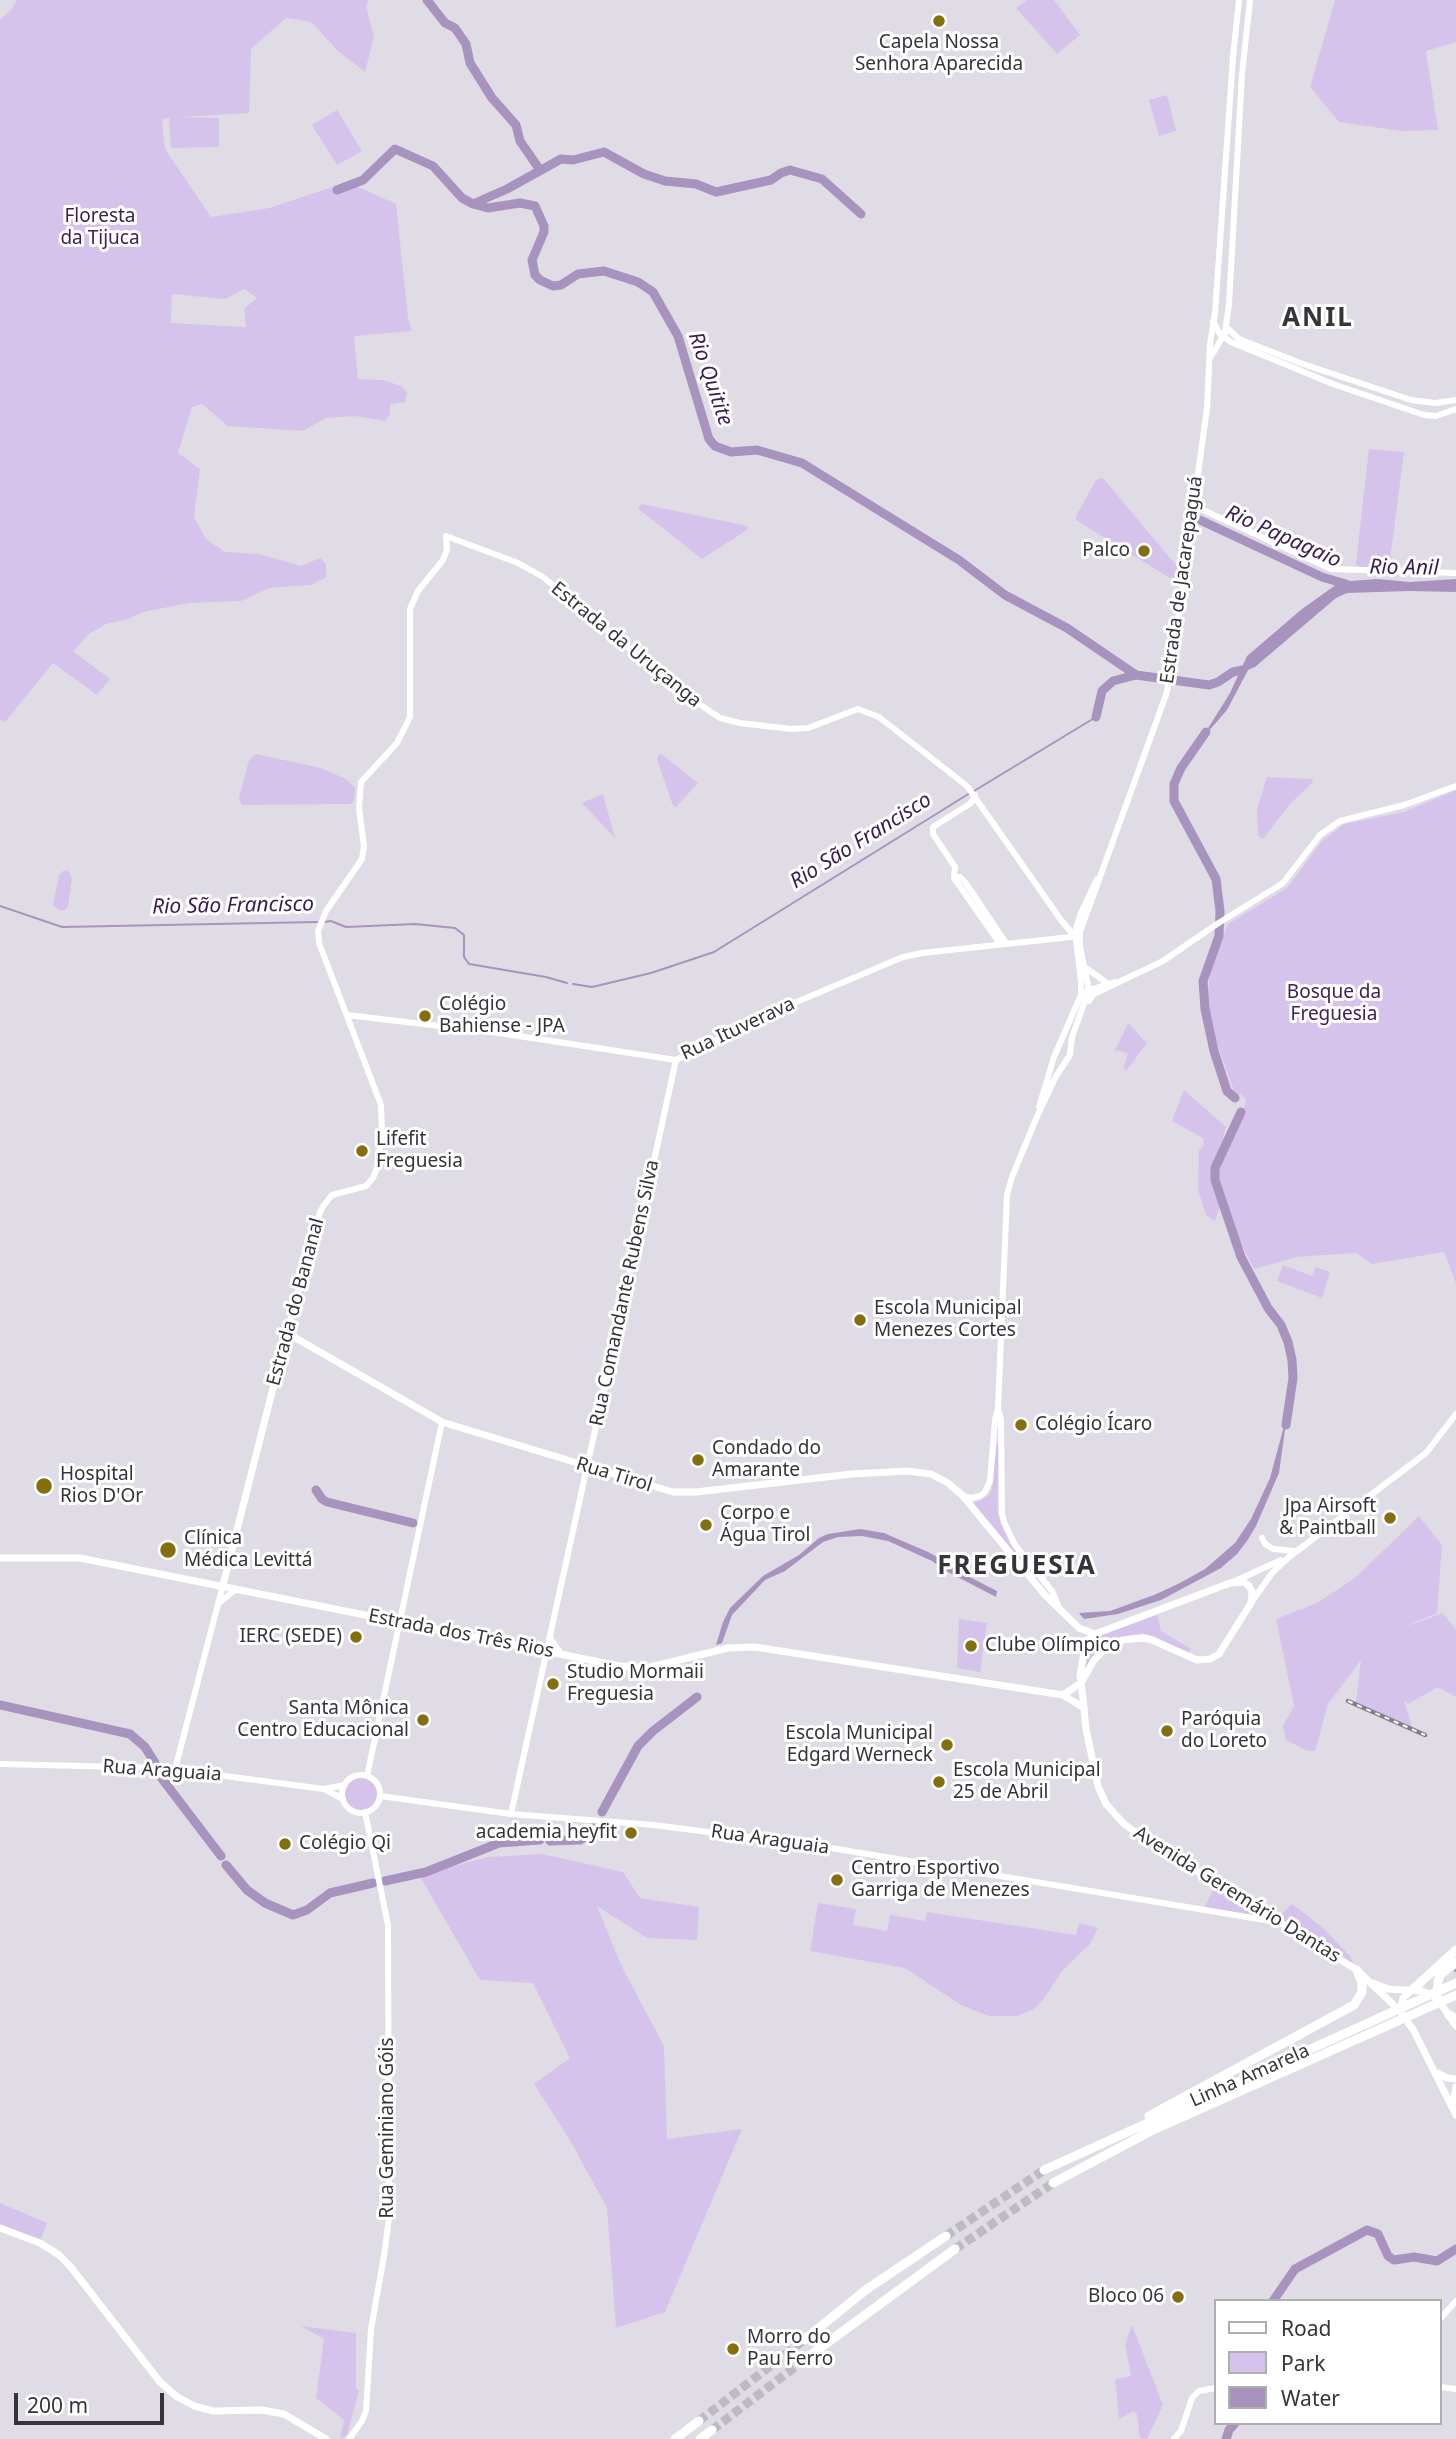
<!DOCTYPE html>
<html>
<head>
<meta charset="utf-8">
<style>
	body { margin:0 }
	#map { position:relative; width:1456px; height:2439px; overflow:hidden; background:#e0dce5; font-family:"Noto Sans",sans-serif }
	canvas { display:block }
	.legend { position:absolute; left:1214px; top:2299px; width:228px; height:126px; box-sizing:border-box; background:#fff; border:2px solid #afaeaf; margin:0; padding:9px 12px; list-style:none; font-size:21px; color:#363438 }
	.legend li { display:flex; align-items:center; gap:14px; height:35px }
	.legend b { width:35px; border:2px solid #afaeaf }
	.scale { position:absolute; left:14px; top:2393px; width:150px; height:32px; box-sizing:border-box; border:4px solid #363438; border-top:0; padding-left:9px; font-size:21px; line-height:24px; white-space:nowrap; color:#363438; -webkit-text-stroke:5px #fff; paint-order:stroke }
</style>
</head>
<body>
<div id="map">
<canvas width="1456" height="2439"></canvas>
<ul class="legend">
<li><b style="height:9px;background:#fff"></b>Road</li>
<li><b style="height:19px;background:#d6c3eb"></b>Park</li>
<li><b style="height:19px;background:#a893be"></b>Water</li>
</ul>
<div class="scale">200 m</div>
</div>
<script>
const ctx = document.querySelector('canvas').getContext('2d');
ctx.lineJoin = 'round';
function fill(path, color) {
  ctx.fillStyle = color;
  ctx.fill(path, 'evenodd');
}
function poly(rows) {
  const path = new Path2D();
  for (const r of rows) {
    if (r.length === 3) {
      path.moveTo(r[0] + r[2], r[1]);
      path.arc(r[0], r[1], r[2], 0, 2 * Math.PI);
      continue;
    }
    path.moveTo(r[0], r[1]);
    for (let i = 2; i < r.length; i += 2) path.lineTo(r[i], r[i + 1]);
  }
  return path;
}
function strokePath(path, color, width, dash) {
  ctx.strokeStyle = color;
  ctx.lineWidth = width;
  ctx.lineCap = dash ? 'butt' : 'round';
  ctx.setLineDash(dash || []);
  ctx.stroke(path);
}
function drawText(font, color, halo, rows, align = 'center') {
  ctx.font = font + ' "Noto Sans",sans-serif';
  ctx.lineWidth = 6;
  ctx.setLineDash([]);
  ctx.textBaseline = 'middle';
  ctx.strokeStyle = halo;
  ctx.fillStyle = color;
  for (const [text, x, y, turn = 0] of rows) {
    ctx.save();
    ctx.translate(x, y);
    ctx.rotate((+turn || 0) * Math.PI / 180);
    ctx.textAlign = isNaN(turn) ? turn : align;
    if (halo) ctx.strokeText(text, 0, 0);
    ctx.fillText(text, 0, 0);
    ctx.restore();
  }
}
const green = poly([
	[17,0,369,0,366,6,374,37,365,72,339,52,311,22,286,18,251,49,249,113,182,117,219,118,219,147,171,148,169,118,162,119,165,149,211,217,269,208,347,182,396,204,408,318,412,331,354,336,358,379,383,380,401,386,407,392,405,402,390,404,390,414,385,421,355,416,326,418,303,431,228,426,202,404,192,407,178,453,200,469,194,517,206,539,225,552,259,554,301,566,320,558,326,564,326,577,311,585,269,588,241,601,189,603,143,612,128,619,106,624,89,634,73,651,110,679,97,695,53,663,5,722,0,720,0,20,12,9],
	[244,289,257,298,244,309,246,327,171,323,172,294,225,299],
	[1027,0,1054,0,1080,35,1057,54,1016,8],
	[1335,0,1456,0,1456,42,1426,51,1438,130,1401,131,1339,122,1310,87],
	[1167,95,1176,131,1159,136,1149,100],
	[337,110,362,151,337,165,312,125],
	[1369,449,1404,452,1389,568,1358,567,1356,563],
	[1101,478,1104,479,1180,570,1180,580,1173,580,1076,520,1076,516,1096,480],
	[642,504,743,525,748,527,747,530,702,559,641,511,638,507],
	[256,754,321,768,346,779,355,788,354,801,350,804,242,805,239,798,249,760],
	[659,754,663,755,698,783,676,807,673,806,657,759],
	[1267,777,1312,779,1313,782,1290,804,1263,839,1258,836,1257,809],
	[1456,790,1456,1283,1444,1252,1372,1264,1356,1253,1297,1257,1254,1269,1233,1227,1218,1175,1216,1185,1220,1207,1215,1221,1206,1215,1198,1190,1199,1150,1204,1146,1203,1138,1172,1121,1184,1090,1226,1127,1219,1155,1218,1173,1220,1160,1240,1121,1246,1100,1241,1094,1236,1096,1214,1036,1207,1001,1211,965,1228,924,1287,888,1322,841,1344,824,1404,812],
	[603,794,615,838,582,803],
	[68,870,72,879,68,907,65,910,59,910,53,905,59,875,63,871],
	[1128,1023,1147,1043,1127,1070,1123,1068,1128,1054,1118,1050,1114,1053],
	[1283,1265,1312,1276,1316,1267,1330,1272,1322,1298,1277,1281],
	[997,1442,999,1446,997,1509,1000,1521,1010,1544,1035,1574,1036,1578,972,1504,987,1497,992,1490],
	[1419,1516,1442,1545,1437,1613,1399,1629,1443,1613,1456,1630,1456,1697,1438,1687,1408,1704,1404,1701,1413,1729,1356,1702,1361,1660,1328,1704,1315,1751,1307,1751,1286,1740,1283,1726,1294,1706,1276,1619,1317,1603,1355,1578],
	[1157,1615,1161,1631,1191,1649,1188,1654,1156,1637,1143,1633,1130,1635,1112,1641,1100,1648,1084,1672,1088,1648,1096,1637],
	[959,1619,987,1623,980,1672,957,1668],
	[361,1794,17],
	[542,1854,623,1872,640,1898,699,1907,697,1940,647,1938,597,1906,621,1965,664,2046,667,2139,742,2129,665,2312,616,2328,607,2208,571,2142,534,2084,570,2058,533,1983,480,1980,419,1875,488,1857],
	[1215,1887,1236,1898,1267,1918,1204,1908],
	[818,1903,856,1909,853,1925,887,1931,890,1915,925,1921,927,1912,1076,1935,1079,1923,1098,1928,1090,1944,1062,1971,1043,2000,1034,2009,1017,2016,989,2016,961,2005,905,1968,810,1951],
	[1292,1904,1322,1927,1350,1956,1355,1967,1277,1918],
	[0,2203,47,2223,40,2241,0,2224],
	[1132,2325,1163,2405,1147,2439,1140,2438,1137,2415,1134,2411,1119,2419,1115,2379,1131,2376,1125,2344],
	[301,2326,356,2333,356,2388,359,2391,347,2435,340,2438,344,2420,316,2398,324,2339]
]);
const water = poly([
	[1377,579,1410,582,1456,579,1456,592,1409,591,1347,593,1336,598,1255,667,1248,670,1227,710,1200,741,1230,693,1247,656,1302,609,1337,584,1337,582],
	[1287,1415,1279,1473,1256,1526,1247,1541,1237,1554,1221,1568,1161,1600,1118,1614,1084,1619,1079,1613,1110,1611,1154,1595,1178,1584,1205,1569,1235,1543,1251,1519,1270,1478],
	[860,1529,884,1533,928,1552,945,1561,944,1563,958,1571,997,1591,996,1597,946,1571,932,1561,888,1541,862,1536,838,1537,823,1542,785,1571,765,1580,732,1615,722,1643,716,1645,723,1622,730,1608,763,1576,799,1555,819,1538,828,1534]
]);
const stream = poly([
	[974,791,1096,717],
	[0,906,62,927,317,922],
	[323,922,331,921,346,927,415,924,455,928,464,935,464,957,469,964,546,977,567,983],
	[573,984,592,987,651,973,714,952,970,793],
	[1455,1971,1456,1970]
]);
const river = poly([
	[427,0,445,23,455,28,466,44,470,63,492,98,516,125,520,141,540,170],
	[337,190,363,180,395,149,433,166,462,198,473,204,488,208,520,203,535,206,544,226,544,232,532,260,535,275,540,280,553,286,561,285,578,274,604,271,638,282,653,292,678,336,709,439,715,446,731,452,757,450,802,463,959,560,1005,595,1067,628,1136,675,1209,685,1218,682,1233,672,1243,670],
	[473,204,507,189,561,159,573,160,604,152,644,174,665,181,696,184,716,192,771,180,781,173,790,170,822,179,861,214],
	[1200,520,1322,577,1346,584],
	[1096,717,1102,691,1113,681,1136,675],
	[1206,732,1181,768,1174,784,1174,801,1216,879,1220,911,1219,936,1203,981,1205,1009,1214,1051,1227,1091,1235,1098],
	[1241,1112,1215,1168,1215,1180,1241,1257,1268,1308,1281,1325,1288,1342,1292,1360,1293,1378,1286,1425],
	[316,1490,322,1499,327,1502,413,1523],
	[0,1705,130,1734,145,1747,155,1763],
	[160,1776,221,1856],
	[602,1812,638,1746,653,1731,697,1697],
	[550,1841,580,1840,589,1835,594,1827],
	[226,1865,247,1890,265,1903,293,1915,307,1910,330,1893,373,1883],
	[385,1881,426,1872,499,1843,540,1840],
	[1273,2301,1295,2269,1367,2230,1378,2234,1388,2256,1394,2260,1414,2257,1437,2261,1456,2249],
	[1226,2439,1229,2430,1235,2423]
]);
const highwayTunnel = poly([
	[946,2236,1044,2170],
	[955,2249,1053,2183],
	[699,2421,804,2340],
	[712,2430,812,2354]
]);
const secondary = poly([
	[1213,321,1220,334,1231,342,1333,384,1424,415,1436,416,1456,409],
	[1226,327,1239,339,1303,364,1411,400,1435,403,1456,400],
	[1210,358,1225,333,1229,304,1242,74,1250,0],
	[1192,505,1331,569,1456,573],
	[975,795,971,803,933,827,933,834,955,867,954,878,1000,944],
	[954,878,960,877,965,882,1006,943],
	[1086,968,1107,983],
	[1086,991,1115,982],
	[1089,1001,1094,994,1163,961,1217,924,1283,883,1320,835,1340,821,1404,805,1456,786],
	[347,1015,499,1033,676,1060,768,1014,903,957,922,953,1071,937,1077,934],
	[1039,1107,1054,1057,1081,995,1081,982,1075,932,1081,913,1097,879],
	[288,1328,320,1212,324,1205,332,1195,366,1186,373,1178,377,1168,382,1135,381,1105,319,943,318,931,326,911,362,859,364,846,359,808,361,782,397,743,410,717,410,609,418,591,443,560,447,550,446,536,518,563,543,577,683,693,720,718,740,723,791,729,808,728,858,709,879,717,967,786,1061,920,1080,943],
	[998,1410,1001,1419,1002,1513,1004,1522,1015,1545,1052,1591,1058,1605],
	[963,1496,971,1498,980,1496,985,1492,990,1481,995,1420,998,1408,1007,1195,1012,1177,1036,1119,1056,1076,1070,1055,1072,1037,1089,990,1080,947,1080,932,1166,695,1171,672,1207,408,1210,344,1215,313,1233,57,1239,0],
	[1262,1538,1265,1544,1273,1549,1296,1551],
	[1233,1582,1281,1560],
	[219,1603,236,1589],
	[1251,1603,1272,1573,1289,1557,1426,1453,1456,1414],
	[0,1764,164,1768,324,1789,345,1785],
	[175,1769,223,1585],
	[361,1794,19],
	[367,1776,442,1422],
	[324,1789,343,1799],
	[380,1796,511,1814,654,1825,825,1847,1277,1922],
	[511,1814,676,1060],
	[1440,2319,1456,2301],
	[1440,2387,1456,2389],
	[349,2439,362,2421,366,2411,371,2329,384,2256,389,2218,388,1925,365,1812],
	[1174,2439,1181,2431,1192,2398,1199,2391,1216,2388]
]);
const primary = poly([
	[289,1326,295,1338],
	[0,1558,80,1558,620,1666,646,1668,728,1648,755,1647,1063,1695,1084,1708],
	[223,1585,287,1333,442,1422,673,1492,696,1492,852,1474,907,1471,931,1474,948,1483,962,1495,1045,1595,1079,1628,1095,1634],
	[550,1639,561,1654],
	[1063,1695,1081,1683,1094,1660,1104,1650,1122,1640,1143,1638,1152,1640,1197,1660,1210,1659,1219,1654,1251,1603,1252,1591,1249,1586,1244,1582,1230,1583,1095,1634,1086,1641,1080,1676,1082,1690,1083,1698,1084,1708,1086,1729,1098,1786,1106,1804,1124,1824,1145,1839,1357,1970,1400,2011,1414,2031,1456,2115],
	[1373,1983,1388,1989,1422,1991,1431,1995,1437,1998,1456,2026],
	[1400,2011,1403,1998,1412,1990],
	[1437,2073,1447,2078,1456,2079],
	[1453,2103,1456,2087],
	[0,2228,40,2243,59,2255,70,2266,160,2382,176,2396,194,2406,213,2411,262,2410,284,2414,326,2439]
]);
const highway = poly([
	[1412,1990,1456,1950],
	[1437,1997,1438,1981,1440,1975,1456,1962],
	[1449,2015,1456,2019],
	[1149,2116,1354,2005,1362,1992,1362,1983,1357,1970],
	[1044,2170,1456,1983],
	[1053,2183,1151,2131,1456,1995],
	[804,2340,867,2289,946,2236],
	[812,2354,955,2249],
	[675,2439,699,2421],
	[700,2439,712,2430]
]);
const rail = poly([
	[1348,1701,1425,1735]
]);
const markers = [
	[939,21,7,"#836f0d"],
	[1144,551,7,"#836f0d"],
	[425,1016,7,"#836f0d"],
	[362,1151,7,"#836f0d"],
	[860,1320,7,"#836f0d"],
	[1021,1425,7,"#836f0d"],
	[698,1460,7,"#836f0d"],
	[44,1486,9,"#836f0d"],
	[1390,1518,7,"#836f0d"],
	[706,1525,7,"#836f0d"],
	[168,1550,9,"#836f0d"],
	[356,1637,7,"#836f0d"],
	[971,1646,7,"#836f0d"],
	[553,1684,7,"#836f0d"],
	[423,1720,7,"#836f0d"],
	[1167,1731,7,"#836f0d"],
	[947,1745,7,"#836f0d"],
	[939,1782,7,"#836f0d"],
	[631,1833,7,"#836f0d"],
	[285,1844,7,"#836f0d"],
	[837,1880,7,"#836f0d"],
	[1178,2297,7,"#836f0d"],
	[733,2349,7,"#836f0d"]
];
const poiNames = [
	["Capela Nossa",939,43,"center"],
	["Senhora Aparecida",939,65,"center"],
	["Palco",1130,551,"right"],
	["Colégio",439,1005],
	["Bahiense - JPA",439,1027],
	["Lifefit",376,1140],
	["Freguesia",376,1162],
	["Escola Municipal",874,1309],
	["Menezes Cortes",874,1331],
	["Colégio Ícaro",1035,1425],
	["Condado do",712,1449],
	["Amarante",712,1471],
	["Hospital",60,1475],
	["Rios D'Or",60,1497],
	["Jpa Airsoft",1376,1507,"right"],
	["& Paintball",1376,1529,"right"],
	["Corpo e",720,1514],
	["Água Tirol",720,1536],
	["Clínica",184,1539],
	["Médica Levittá",184,1561],
	["IERC (SEDE)",342,1637,"right"],
	["Clube Olímpico",985,1646],
	["Studio Mormaii",567,1673],
	["Freguesia",567,1695],
	["Santa Mônica",409,1709,"right"],
	["Centro Educacional",409,1731,"right"],
	["Paróquia",1181,1720],
	["do Loreto",1181,1742],
	["Escola Municipal",933,1734,"right"],
	["Edgard Werneck",933,1756,"right"],
	["Escola Municipal",953,1771],
	["25 de Abril",953,1793],
	["academia heyfit",617,1833,"right"],
	["Colégio Qi",299,1844],
	["Centro Esportivo",851,1869],
	["Garriga de Menezes",851,1891],
	["Bloco 06",1164,2297,"right"],
	["Morro do",747,2338],
	["Pau Ferro",747,2360]
];
const parkNames = [
	["Floresta",100,217],
	["da Tijuca",100,239],
	["Bosque da",1334,993],
	["Freguesia",1334,1015]
];
const streetNames = [
	["Estrada de Jacarepaguá",1182,580,-82],
	["Estrada da Uruçanga",626,645,39],
	["Rua Ituverava",738,1029,-25],
	["Rua Comandante Rubens Silva",625,1293,-78],
	["Estrada do Bananal",296,1302,-75],
	["Rua Tirol",614,1475,17],
	["Estrada dos Três Rios",461,1634,11],
	["Rua Araguaia",162,1771,4],
	["Rua Araguaia",770,1840,8],
	["Avenida Geremário Dantas",1237,1895,32],
	["Linha Amarela",1250,2076,-24],
	["Rua Geminiano Góis",388,2128,-90]
];
const waterNames = [
	["Rio Quitite",710,379,71],
	["Rio Papagaio",1283,537,24],
	["Rio Anil",1404,568,1],
	["Rio São Francisco",861,841,-32],
	["Rio São Francisco",233,906,-1]
];
const districtNames = [
	["ANIL",1318,319],
	["FREGUESIA",1017,1567]
];
fill(green, '#d6c3eb');
fill(water, '#a893be');
strokePath(stream, '#a893be', 2);
strokePath(river, '#a893be', 9);
strokePath(highwayTunnel, '#bebac2', 9, [9, 4.5]);
strokePath(secondary, '#fff', 6);
strokePath(primary, '#fff', 7);
strokePath(highway, '#fff', 9);
strokePath(rail, '#827f86', 4.5);
strokePath(rail, '#fff', 2, [5]);
for (const [x, y, r, color] of markers) {
  const dot = new Path2D();
  dot.arc(x, y, r, 0, 2 * Math.PI);
  ctx.fillStyle = color;
  ctx.fill(dot);
  strokePath(dot, '#fff', 2.5);
}
drawText('19px', '#363438', '#fff', poiNames, 'left');
drawText('19px', '#3e2157', '#fff', parkNames);
drawText('19px', '#363438', '#fff', streetNames);
drawText('italic 21px', '#3a1d52', '#fff', waterNames);
ctx.letterSpacing = '2px';
drawText('bold 26px', '#363438', '#fff', districtNames);
ctx.letterSpacing = '0px';
</script>
</body>
</html>
